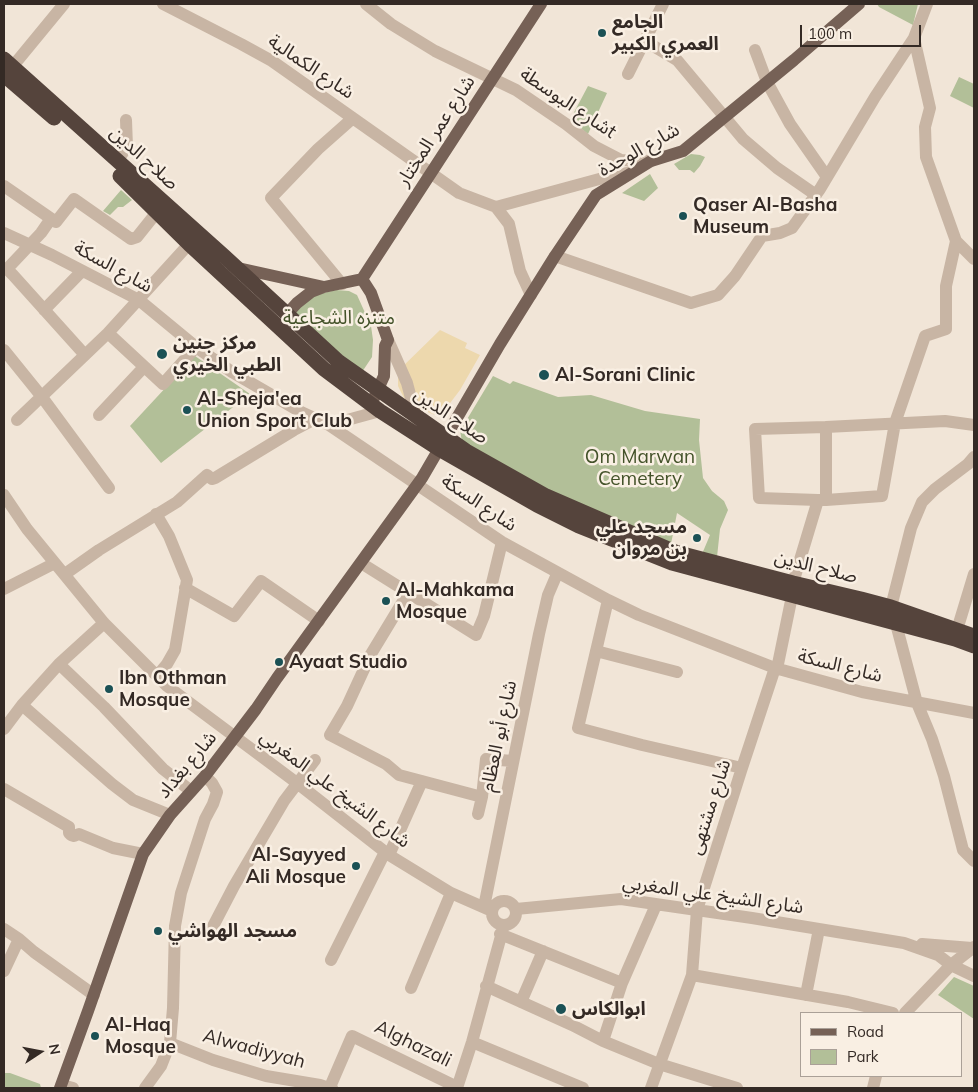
<!DOCTYPE html>
<html>
<head>
<meta charset="utf-8">
<style>
	body { margin:0 }
	#map { position:relative; width:978px; height:1092px; overflow:hidden; background:#f1e5d7; font-family:Mulish,sans-serif }
	canvas { display:block }
	.frame { position:absolute; inset:0; border:5px solid #342a25; pointer-events:none }
	.legend { position:absolute; left:800px; top:1012px; width:162px; height:65px; box-sizing:border-box; background:#f9efe3; border:1px solid #aaa097; margin:0; padding:6px 9px; list-style:none; font-size:15px; color:#342a25 }
	.legend li { display:flex; align-items:center; gap:10px; height:25px }
	.legend b { width:25px; border:1px solid #aaa097 }
	.north { position:absolute; left:15px; top:1027px; width:50px; height:50px; -webkit-text-stroke:4px #f9efe3; paint-order:stroke; rotate:79deg; font-size:14px; font-weight:700; line-height:20px; text-align:center; color:#342a25 }
	.north::after { content:''; display:block; margin:auto; width:18px; height:22px; background:#342a25; clip-path:polygon(50% 0,100% 100%,50% 72%,0 100%) }
	.scale { position:absolute; left:800px; top:25px; width:121px; height:22px; box-sizing:border-box; border:2px solid #342a25; border-top:0; padding-left:6px; font-size:15px; line-height:18px; white-space:nowrap; color:#342a25; -webkit-text-stroke:4px #f9efe3; paint-order:stroke }
</style>
</head>
<body>
<div id="map">
<canvas width="978" height="1092"></canvas>
<div class="frame"></div>
<ul class="legend">
<li><b style="height:6px;background:#766156"></b>Road</li>
<li><b style="height:14px;background:#b2bf98"></b>Park</li>
</ul>
<div class="north">N</div>
<div class="scale">100 m</div>
</div>
<script>
const ctx = document.querySelector('canvas').getContext('2d');
ctx.lineJoin = 'round';
function fill(path, color) {
  ctx.fillStyle = color;
  ctx.fill(path, 'evenodd');
}
function poly(rows) {
  const path = new Path2D();
  for (const r of rows) {
    if (r.length === 3) {
      path.moveTo(r[0] + r[2], r[1]);
      path.arc(r[0], r[1], r[2], 0, 2 * Math.PI);
      continue;
    }
    path.moveTo(r[0], r[1]);
    for (let i = 2; i < r.length; i += 2) path.lineTo(r[i], r[i + 1]);
  }
  return path;
}
function strokePath(path, color, width, dash) {
  ctx.strokeStyle = color;
  ctx.lineWidth = width;
  ctx.lineCap = dash ? 'butt' : 'round';
  ctx.setLineDash(dash || []);
  ctx.stroke(path);
}
function drawText(font, color, halo, rows, align = 'center') {
  ctx.font = font + ' Mulish,"Noto Sans Arabic",sans-serif';
  ctx.lineWidth = 5;
  ctx.setLineDash([]);
  ctx.textBaseline = 'middle';
  ctx.strokeStyle = halo;
  ctx.fillStyle = color;
  for (const [text, x, y, turn = 0] of rows) {
    ctx.save();
    ctx.translate(x, y);
    ctx.rotate((+turn || 0) * Math.PI / 180);
    ctx.textAlign = isNaN(turn) ? turn : align;
    if (halo) ctx.strokeText(text, 0, 0);
    ctx.fillText(text, 0, 0);
    ctx.restore();
  }
}
const green = poly([
	[877,4,918,4,913,25,879,7],
	[959,77,974,84,974,108,950,96],
	[588,86,607,93,588,134,570,120],
	[691,154,700,155,705,157,700,166,694,173,690,170,679,170,674,164],
	[650,174,658,188,644,201,622,193],
	[121,190,132,200,123,207,118,207,110,215,103,211],
	[336,290,349,291,357,295,371,326,373,340,372,357,362,372,293,314,296,309,315,295],
	[195,356,250,394,161,463,130,426],
	[493,376,510,384,513,381,558,397,591,395,645,411,700,419,699,440,703,478,712,491,724,501,728,510,720,529,717,557,702,554,710,535,677,513,671,544,528,484,462,441,460,431],
	[954,977,974,986,974,1019,938,995],
	[4,1073,10,1073,40,1084,41,1088,4,1088]
]);
const sand = poly([
	[440,330,467,343,465,348,480,355,460,390,441,415,435,415,418,408,404,398,398,386,398,371]
]);
const minor = poly([
	[163,4,241,44,272,61,459,193,496,207,509,224,520,271,531,295],
	[366,4,391,24,435,51,516,90,566,124,594,146,621,160,651,161],
	[927,4,914,38,930,108,925,127,926,157,956,241,974,259],
	[645,41,677,60,743,139,777,168,816,195],
	[755,50,767,82,790,124,827,177],
	[13,66,64,4],
	[628,74,663,4],
	[117,161,127,147,126,120],
	[4,186,56,222,74,199,131,239,137,237,157,212],
	[496,207,603,178,631,172],
	[4,233,52,255,139,300,196,347,232,372,301,412,329,425,502,542,608,600,639,615,775,668,862,692,974,713],
	[555,256,691,303,718,295,735,276,762,236,780,233,792,228,820,189,875,97,914,38],
	[4,269,7,269,13,275,85,355],
	[7,269,41,233,50,220],
	[342,284,271,198,318,149,353,118],
	[44,310,82,271],
	[108,333,163,384,196,347],
	[388,340,407,383,416,417],
	[4,350,42,397,109,488],
	[99,415,144,367],
	[17,420,108,333,189,244],
	[329,425,380,411],
	[4,495,27,529,104,623,167,686,297,783,389,855,451,893,492,911],
	[818,500,759,498,755,429,826,427],
	[826,500,882,496,895,423,925,336,946,329,946,286,956,241],
	[156,514,169,536,187,580,175,650,167,664,157,676],
	[361,563,476,635,484,616,502,542],
	[65,574,99,550,177,502,207,475,212,479,215,478,294,430,317,418],
	[793,583,818,500,826,500,826,427,945,421,974,425],
	[185,588,234,616,261,581,319,621],
	[4,589,55,563],
	[408,593,371,654,347,706,330,735,386,764,399,775,482,797],
	[608,600,578,728,642,745,742,768],
	[891,607,911,528,922,502,935,489,968,464,974,457],
	[896,624,917,703,932,739,944,776,963,850,974,861],
	[957,630,974,574],
	[596,651,677,672],
	[59,664,104,707,163,769,191,791],
	[22,705,112,784,133,800,170,815],
	[4,729,22,705,59,664,104,623],
	[4,789,69,827,69,833,71,835,74,836,79,834,113,848,143,854],
	[478,814,482,797,486,759,513,761],
	[389,855,422,781],
	[504,913,12],
	[484,907,539,634,548,595,557,574],
	[516,909,621,899,752,918,904,943,938,955,951,965,974,976],
	[4,929,19,939,34,952,94,995],
	[209,934,234,886,284,801,315,760],
	[500,934,622,983],
	[922,944,972,948],
	[331,960,385,852],
	[4,971,19,939],
	[692,975,848,1002,893,1013],
	[486,986,572,1025,603,1041,659,1064,737,1088],
	[411,988,451,893],
	[806,995,819,929],
	[521,1002,543,951],
	[905,1013,951,965,974,947],
	[603,1041,622,983,656,905],
	[472,1042,583,1088],
	[170,1043,213,1060,266,1076,320,1085,329,1088],
	[62,1085,73,1088],
	[145,1088,161,1066,170,1043,173,1008,175,926,181,893,205,819,213,804,217,792,212,783,205,776],
	[332,1088,330,1087,352,1036,457,1087],
	[457,1088,472,1042,504,925],
	[651,1088,692,975,697,910,741,771,775,668,778,664,792,596],
	[873,1088,876,1076]
]);
const major = poly([
	[238,268,324,287],
	[362,279,371,293,388,340,385,346,384,376,374,398],
	[287,314,297,303,311,292,324,287,362,279,541,4],
	[60,1088,88,1011,143,854,170,815,205,776,256,709,277,678,422,478,500,344,555,256,596,195,651,161,683,151,794,60,859,4]
]);
const highway = poly([
	[4,59,224,256,339,362,466,451,546,496,675,552,793,583,861,599,891,607,974,636],
	[4,75,54,118],
	[120,176,189,244,324,369,380,411,439,449,537,505,579,526,672,563,955,639,974,646]
]);
const markers = [
	[602,33,5,"#1b5155"],
	[683,216,5,"#1b5155"],
	[162,354,6,"#1b5155"],
	[544,375,6,"#1b5155"],
	[187,410,5,"#1b5155"],
	[697,538,5,"#1b5155"],
	[386,601,5,"#1b5155"],
	[279,662,5,"#1b5155"],
	[109,689,5,"#1b5155"],
	[356,866,5,"#1b5155"],
	[158,931,5,"#1b5155"],
	[561,1009,6,"#1b5155"],
	[95,1036,5,"#1b5155"]
];
const poiNames = [
	["الجامع",612,22],
	["العمري الكبير",612,44],
	["Qaser Al-Basha",693,205],
	["Museum",693,227],
	["مركز جنين",173,343],
	["الطبي الخيري",173,365],
	["Al-Sorani Clinic",555,375],
	["Al-Sheja'ea",197,399],
	["Union Sport Club",197,421],
	["مسجد علي",687,527,"right"],
	["بن مروان",687,549,"right"],
	["Al-Mahkama",396,590],
	["Mosque",396,612],
	["Ayaat Studio",289,662],
	["Ibn Othman",119,678],
	["Mosque",119,700],
	["Al-Sayyed",346,855,"right"],
	["Ali Mosque",346,877,"right"],
	["مسجد الهواشي",168,931],
	["ابوالكاس",572,1009],
	["Al-Haq",105,1025],
	["Mosque",105,1047]
];
const streetNames = [
	["شارع الكمالية",311,67,34],
	["شارع البوسطةt",568,103,34],
	["شارع عمر المختار",436,131,-57],
	["شارع الوحدة",639,150,-29],
	["صلاح الدين",144,158,42],
	["شارع السكة",113,267,29],
	["صلاح الدين",451,416,34],
	["شارع السكة",479,503,34],
	["صلاح الدين",816,567,14],
	["شارع السكة",840,666,14],
	["شارع أبو العظام",499,736,-78],
	["شارع بغداد",187,765,-50],
	["شارع الشيخ علي المغربي",335,789,37],
	["شارع مشتهى",710,807,-72],
	["شارع الشيخ علي المغربي",713,895,8],
	["Alghazali",413,1044,26],
	["Alwadiyyah",254,1049,15]
];
const parkNames = [
	["متنزه الشجاعية",339,318],
	["Om Marwan",640,457],
	["Cemetery",640,479]
];
fill(green, '#b2bf98');
fill(sand, '#edd8ad');
strokePath(minor, '#c8b5a4', 12);
strokePath(major, '#766156', 12);
strokePath(highway, '#55443c', 15);
for (const [x, y, r, color] of markers) {
  const dot = new Path2D();
  dot.arc(x, y, r, 0, 2 * Math.PI);
  ctx.fillStyle = color;
  ctx.fill(dot);
  strokePath(dot, '#f9efe3', 2);
}
drawText('bold 19px', '#342a25', '#f9efe3', poiNames, 'left');
drawText('19px', '#342a25', '#f9efe3', streetNames);
drawText('19px', '#435229', '#f9efe3', parkNames);
</script>
</body>
</html>
